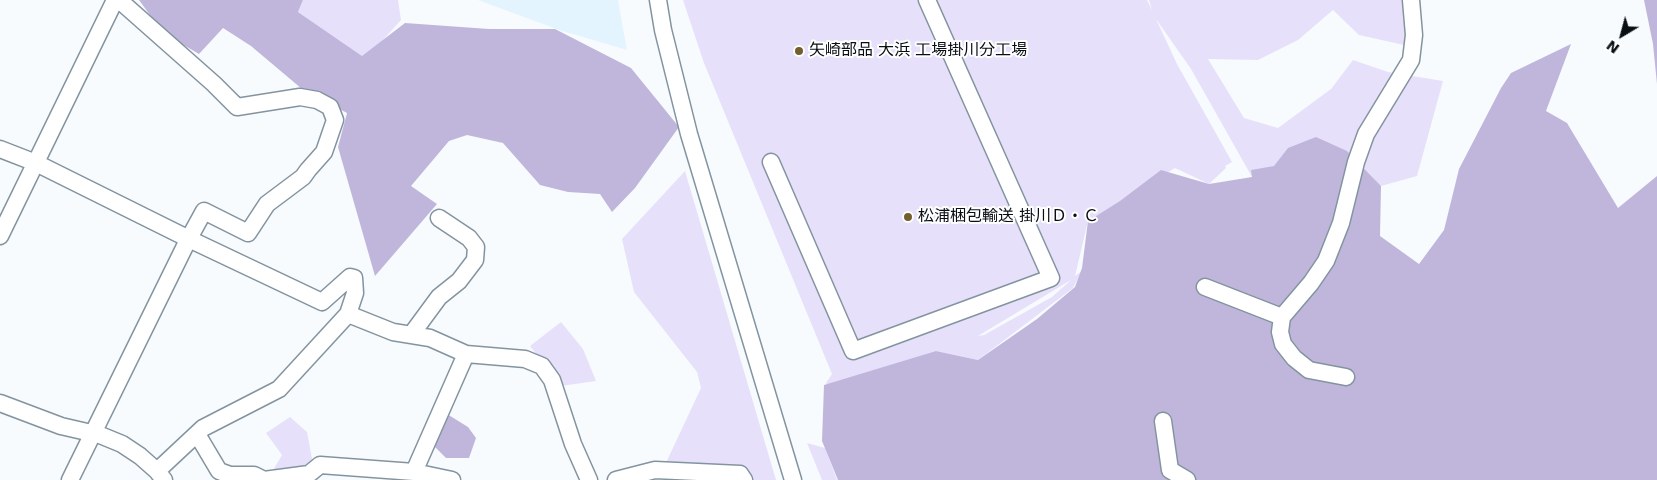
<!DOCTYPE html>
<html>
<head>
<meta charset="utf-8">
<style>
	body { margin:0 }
	#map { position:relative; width:1657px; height:480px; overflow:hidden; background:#f7fbfd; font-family:"DejaVu Sans",sans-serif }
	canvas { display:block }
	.north { position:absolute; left:1597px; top:10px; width:50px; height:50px; -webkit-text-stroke:4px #fff; paint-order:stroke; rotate:217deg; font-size:14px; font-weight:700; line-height:20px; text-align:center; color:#080e12 }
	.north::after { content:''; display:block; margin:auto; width:18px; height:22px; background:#080e12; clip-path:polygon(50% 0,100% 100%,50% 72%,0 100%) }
</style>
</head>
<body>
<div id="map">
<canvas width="1657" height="480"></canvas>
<div class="north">N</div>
</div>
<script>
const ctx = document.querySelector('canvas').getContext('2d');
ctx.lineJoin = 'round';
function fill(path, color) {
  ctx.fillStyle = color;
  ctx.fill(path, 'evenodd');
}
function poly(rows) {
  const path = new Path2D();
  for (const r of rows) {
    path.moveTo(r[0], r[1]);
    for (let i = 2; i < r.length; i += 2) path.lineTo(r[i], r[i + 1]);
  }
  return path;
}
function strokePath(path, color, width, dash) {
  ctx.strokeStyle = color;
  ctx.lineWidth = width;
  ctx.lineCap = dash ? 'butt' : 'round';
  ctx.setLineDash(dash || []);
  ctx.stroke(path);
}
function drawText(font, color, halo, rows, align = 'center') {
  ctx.font = font + ' "DejaVu Sans","Noto Sans JP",sans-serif';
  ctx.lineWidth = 4;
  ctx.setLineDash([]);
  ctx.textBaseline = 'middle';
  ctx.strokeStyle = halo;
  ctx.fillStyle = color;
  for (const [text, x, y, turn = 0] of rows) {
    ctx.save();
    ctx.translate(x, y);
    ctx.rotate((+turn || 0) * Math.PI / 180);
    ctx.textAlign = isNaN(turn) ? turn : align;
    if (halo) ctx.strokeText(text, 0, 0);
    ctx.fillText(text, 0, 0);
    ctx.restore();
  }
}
const built = poly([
	[478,0,618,0,627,50,559,30]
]);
const green = poly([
	[303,0,398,0,401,20,366,59,298,12],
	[683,0,1147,0,1152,10,1149,0,1411,0,1413,47,1359,35,1333,10,1298,40,1258,60,1208,59,1244,118,1278,128,1331,89,1353,60,1388,72,1443,81,1417,176,1381,186,1347,151,1274,166,1252,177,1191,69,1156,19,1177,64,1232,162,1225,166,1226,168,1209,184,1175,168,1088,221,1075,276,1082,271,1073,288,978,360,936,351,828,386,826,383,832,374,704,63],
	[1071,280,1052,297,984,335,978,336],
	[685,171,776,480,746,480,664,467,701,388,697,372,634,292,622,239],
	[561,322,583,349,596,381,561,386,530,346],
	[290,417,307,432,313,464,299,472,272,472,282,455,266,433],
	[807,443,825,448,837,480,822,480]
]);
const forest = poly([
	[139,0,303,0,298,12,362,56,405,23,489,29,555,29,631,68,679,127,635,188,612,212,600,194,568,192,540,185,503,143,467,135,449,141,411,186,437,204,375,276,338,147,347,113,302,89,251,46,223,28,199,54,163,33],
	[1644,0,1657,0,1657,84,1653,44],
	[1571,44,1546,111,1567,123,1618,208,1657,176,1657,480,838,480,822,441,824,385,936,351,978,360,1037,319,1075,287,1082,268,1088,221,1120,201,1161,170,1209,184,1252,177,1251,170,1274,166,1288,148,1316,137,1347,151,1381,186,1380,236,1419,264,1444,230,1459,169,1501,88,1511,73],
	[447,414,468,427,476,438,469,458,446,458,430,442]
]);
const minor = poly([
	[658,0,663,30,689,134,793,480],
	[0,149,36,163,189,239,322,302,350,277,354,278,355,293,348,314,393,332,430,338,466,354,525,359,542,366,552,380,573,444,589,480],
	[771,162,853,351,1051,278,927,0],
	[0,236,115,0],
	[1205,287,1282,317],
	[411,335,439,297,459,281,475,260,476,247,469,238,439,218],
	[1346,377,1309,370,1294,358,1283,344,1280,332,1282,317,1311,283,1326,261,1341,223,1356,162,1366,134,1411,60,1414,35,1411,0],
	[0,403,61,426,100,435,122,444,140,456,157,471,164,480],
	[1163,421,1170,470,1187,480],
	[197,434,219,471,230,475,254,475,264,480,309,474,320,465,414,472,452,480],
	[157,471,203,428,279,389,348,314],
	[414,472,466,354],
	[70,480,187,242,204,211,248,233,267,204,303,177,308,170,324,152,335,120,330,107,317,100,300,97,237,107,214,84,119,0],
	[616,480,655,470,740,474,744,480]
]);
const markers = [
	[799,51,5,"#735e2e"],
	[908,217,5,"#735e2e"]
];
const poiNames = [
	["矢崎部品 大浜 工場掛川分工場",809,51],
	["松浦梱包輸送 掛川Ｄ・Ｃ",918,217]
];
fill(built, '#e4f4fe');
fill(green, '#e7e0fb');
fill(forest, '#c0b6dc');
strokePath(minor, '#8394a0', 19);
strokePath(minor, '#fff', 16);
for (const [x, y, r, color] of markers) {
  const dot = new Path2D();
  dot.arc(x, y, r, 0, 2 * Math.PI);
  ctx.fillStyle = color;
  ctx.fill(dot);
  strokePath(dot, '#fff', 2);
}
drawText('16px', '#080e12', '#fff', poiNames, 'left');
</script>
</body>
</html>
